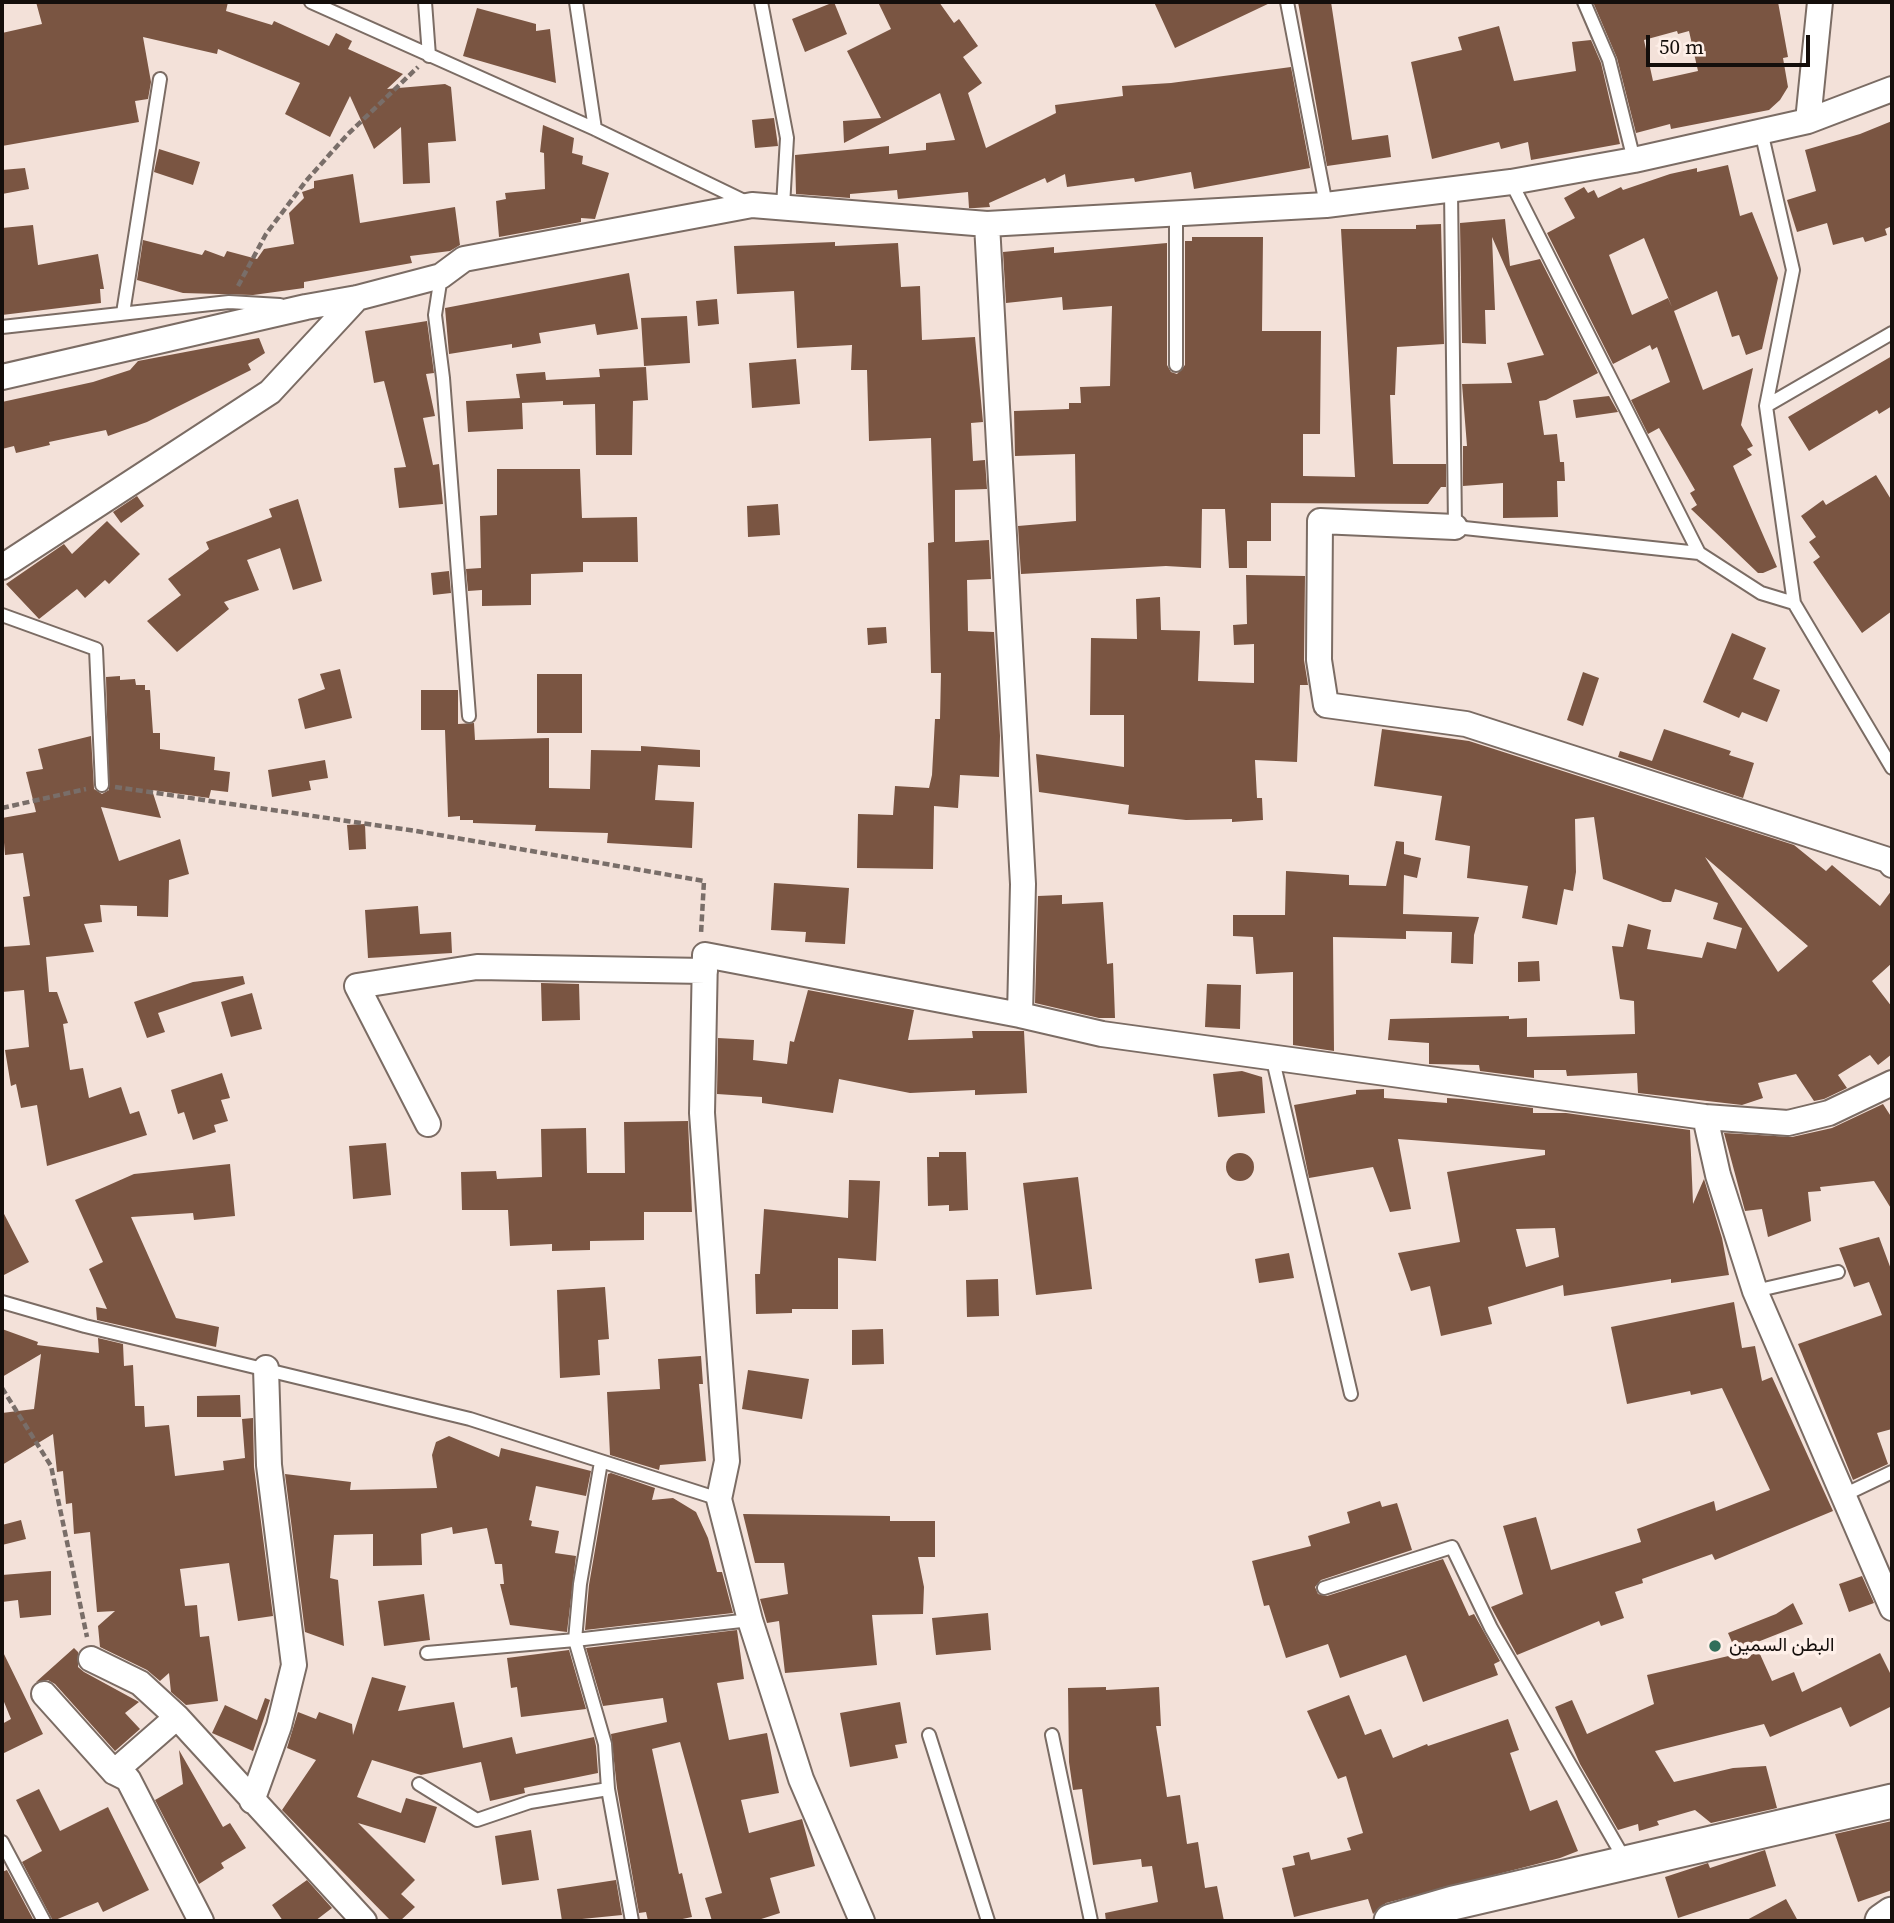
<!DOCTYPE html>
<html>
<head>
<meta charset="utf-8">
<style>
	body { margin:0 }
	#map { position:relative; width:1894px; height:1923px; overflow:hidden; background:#f3e1d9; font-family:"Source Serif 4",serif }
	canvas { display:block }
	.frame { position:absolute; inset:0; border:4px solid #140e0b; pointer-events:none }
	.scale { position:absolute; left:1646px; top:35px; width:164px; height:32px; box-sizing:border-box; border:4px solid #140e0b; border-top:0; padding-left:9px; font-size:21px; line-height:24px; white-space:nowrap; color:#140e0b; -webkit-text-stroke:5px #feefe8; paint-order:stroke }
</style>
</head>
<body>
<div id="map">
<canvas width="1894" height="1923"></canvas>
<div class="frame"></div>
<div class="scale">50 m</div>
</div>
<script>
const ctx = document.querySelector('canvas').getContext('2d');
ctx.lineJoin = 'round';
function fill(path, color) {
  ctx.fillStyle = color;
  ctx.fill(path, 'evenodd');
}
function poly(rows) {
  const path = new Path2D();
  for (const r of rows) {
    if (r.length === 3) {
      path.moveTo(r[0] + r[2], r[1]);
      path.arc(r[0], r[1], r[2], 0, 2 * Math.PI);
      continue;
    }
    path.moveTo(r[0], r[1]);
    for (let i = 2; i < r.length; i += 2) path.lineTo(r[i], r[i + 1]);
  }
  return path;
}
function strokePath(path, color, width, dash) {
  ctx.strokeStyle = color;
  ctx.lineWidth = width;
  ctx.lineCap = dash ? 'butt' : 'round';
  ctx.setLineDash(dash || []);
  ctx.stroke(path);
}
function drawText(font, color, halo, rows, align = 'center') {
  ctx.font = font + ' "Source Serif 4",Vazirmatn,serif';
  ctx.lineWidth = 7;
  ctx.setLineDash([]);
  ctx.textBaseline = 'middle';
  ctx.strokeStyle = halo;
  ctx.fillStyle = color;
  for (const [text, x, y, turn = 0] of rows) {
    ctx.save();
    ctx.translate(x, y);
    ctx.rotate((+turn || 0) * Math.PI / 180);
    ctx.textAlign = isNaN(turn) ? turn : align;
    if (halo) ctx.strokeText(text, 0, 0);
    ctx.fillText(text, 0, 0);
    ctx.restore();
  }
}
const building = poly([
	[36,2,228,2,226,11,272,25,274,21,329,46,336,33,352,41,348,49,403,74,387,89,445,84,451,87,456,141,428,143,430,183,403,184,401,127,374,149,350,96,330,137,285,114,300,83,218,49,217,54,143,37,151,82,148,99,135,101,139,122,2,146,2,33,42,24],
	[834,2,847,34,805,52,792,19],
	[878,2,939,2,954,23,959,19,978,46,963,57,982,83,968,93,986,148,1056,113,1055,105,1123,96,1122,86,1171,83,1291,67,1310,168,1194,189,1191,172,1135,182,1134,178,1067,187,1065,174,1047,183,1045,178,989,203,990,207,975,208,969,208,968,192,898,199,897,190,850,194,850,198,796,194,795,155,889,146,889,154,926,150,926,143,955,140,940,93,844,143,843,121,881,118,847,51,891,29],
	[1154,2,1272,2,1175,48],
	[1298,2,1331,2,1352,140,1388,135,1391,157,1327,166],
	[1593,2,1778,2,1788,57,1783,58,1788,87,1780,100,1769,110,1671,129,1670,124,1636,133,1617,58],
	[1677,31,1678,34,1689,31,1698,71,1653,81,1644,40],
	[477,8,536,24,536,31,550,29,556,83,463,56],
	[1499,26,1514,81,1576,71,1572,42,1591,40,1601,63,1620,144,1531,160,1528,142,1501,149,1499,142,1432,159,1411,62,1462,50,1458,37],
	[774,118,778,146,755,148,752,120],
	[1892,121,1892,226,1885,229,1887,235,1865,242,1863,237,1833,245,1827,223,1797,232,1787,200,1816,191,1805,150,1860,134],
	[543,125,574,138,572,153,583,156,582,164,609,173,595,219,581,218,581,222,499,237,496,201,506,199,505,193,545,189,544,153,540,152],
	[159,149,200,162,193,185,154,172],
	[1728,165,1740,216,1752,212,1778,278,1762,349,1746,355,1739,335,1732,337,1717,291,1674,311,1703,390,1753,368,1741,425,1753,446,1747,449,1752,455,1733,466,1777,567,1763,573,1758,573,1691,509,1697,505,1690,493,1695,490,1659,428,1648,434,1631,400,1670,382,1657,347,1652,350,1650,345,1613,364,1547,233,1575,218,1564,198,1584,187,1588,193,1594,190,1598,198,1621,187,1623,190,1670,174,1697,168,1697,172],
	[1644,238,1672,307,1668,298,1632,315,1609,255],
	[25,168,29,189,2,194,2,170],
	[353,174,360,223,455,207,460,245,450,251,410,256,412,263,304,282,304,288,253,295,183,293,137,280,143,240,202,255,205,250,224,257,227,251,257,259,264,249,294,244,289,213,304,198,302,192,314,188,314,181],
	[1505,219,1510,266,1540,259,1598,373,1546,400,1539,401,1544,435,1557,434,1560,462,1564,462,1565,481,1557,481,1558,517,1503,518,1503,483,1463,486,1463,446,1467,446,1462,384,1512,383,1507,363,1544,355,1492,237,1495,310,1485,310,1486,344,1462,343,1460,223],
	[1441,224,1444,344,1397,347,1395,395,1390,395,1393,464,1446,464,1446,487,1441,487,1428,504,1271,503,1271,541,1247,541,1247,568,1229,568,1225,509,1202,509,1201,568,1166,566,1021,574,1018,526,1076,521,1075,454,1015,456,1014,411,1069,409,1069,403,1081,403,1080,387,1110,386,1112,306,1063,310,1062,297,1006,303,1003,252,1054,247,1054,253,1167,243,1167,365,1171,372,1177,374,1185,365,1185,241,1192,241,1192,237,1263,237,1262,331,1321,331,1320,434,1303,434,1303,476,1355,477,1341,229,1416,229,1416,225],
	[33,225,38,265,98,254,104,289,100,289,101,303,2,315,2,228],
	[835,242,835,246,898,243,901,287,920,286,922,340,975,337,983,422,971,423,973,461,985,460,987,489,955,490,955,542,989,540,991,579,967,580,968,631,994,632,1000,736,999,777,960,775,958,808,934,806,933,869,857,868,858,814,893,815,895,786,929,788,932,775,935,719,940,719,941,673,931,673,928,543,934,542,931,438,869,441,867,370,851,370,852,345,797,348,794,291,737,294,734,246],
	[629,273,638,329,597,335,595,324,539,333,541,343,512,348,512,344,449,354,445,308],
	[717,299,719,324,698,326,696,301],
	[687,316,690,363,644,366,641,318],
	[427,321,434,373,426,374,435,416,423,418,433,465,439,464,443,504,399,508,394,468,406,467,384,381,374,383,365,331],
	[259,338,265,353,248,364,251,370,147,422,108,436,106,430,49,442,50,445,16,453,14,446,2,449,2,402,93,382,130,370,138,361],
	[1892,356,1892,406,1879,414,1877,410,1809,451,1788,417],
	[796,359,800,404,752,408,749,363],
	[646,367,648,400,633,401,632,455,596,455,595,404,563,405,563,401,522,403,523,429,468,432,466,401,520,398,516,374,545,372,546,380,600,377,599,369],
	[1609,396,1618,412,1576,418,1573,400],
	[497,469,580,469,582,518,637,517,638,562,583,562,583,572,531,574,531,605,482,606,482,590,468,591,466,569,481,568,480,516,497,515],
	[1876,475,1892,501,1892,611,1862,633,1813,562,1820,557,1809,542,1816,537,1801,516,1823,500,1826,505],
	[137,496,144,506,121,523,113,512],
	[298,499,322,581,293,590,280,548,247,560,259,590,224,602,229,609,177,652,147,621,181,595,168,579,209,549,206,542,272,517,269,509],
	[778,504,780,535,748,537,747,506],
	[107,521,140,554,109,584,105,580,85,598,77,589,39,619,6,584,64,544,72,554],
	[449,571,451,593,433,595,431,573],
	[1246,575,1305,576,1304,660,1308,685,1300,685,1297,762,1255,760,1257,798,1262,798,1263,820,1232,822,1232,819,1186,820,1128,814,1129,805,1039,792,1036,754,1124,767,1124,715,1090,715,1091,638,1137,639,1136,599,1160,597,1161,630,1200,631,1198,681,1254,683,1254,644,1234,645,1233,625,1247,624],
	[886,627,887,643,868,645,867,628],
	[1732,633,1766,648,1753,679,1780,690,1767,722,1742,712,1739,718,1703,702],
	[340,669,352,718,305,729,298,699,325,689,320,674],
	[1583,672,1599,678,1583,726,1567,720],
	[537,674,582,674,582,733,537,733],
	[120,676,120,680,135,679,136,685,145,685,145,690,150,690,153,733,160,733,160,749,215,757,214,770,230,772,228,792,211,790,209,798,152,790,161,818,101,807,119,861,180,839,189,874,169,880,168,917,137,916,137,906,100,905,102,922,84,924,94,952,46,957,49,992,57,992,68,1023,63,1024,70,1070,83,1068,89,1098,121,1087,130,1114,139,1111,147,1135,47,1166,37,1105,21,1108,16,1084,11,1086,5,1050,29,1047,24,990,2,992,2,947,30,945,23,897,30,896,23,853,5,855,2,818,36,812,26,772,43,769,38,749,91,736,94,789,102,794,109,790,106,677],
	[421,690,458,690,458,724,474,723,475,740,549,738,549,788,590,789,591,750,641,751,641,746,700,750,700,767,658,765,655,800,694,802,692,848,607,843,608,833,535,831,536,825,473,823,473,820,460,820,460,816,448,817,445,730,421,730],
	[1382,729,1469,741,1794,845,1826,871,1832,865,1880,906,1892,890,1892,963,1872,981,1892,1007,1892,1054,1878,1065,1870,1055,1838,1075,1847,1088,1824,1099,1814,1101,1796,1074,1758,1083,1763,1098,1742,1105,1638,1093,1637,1073,1567,1076,1566,1070,1534,1070,1534,1078,1480,1071,1479,1065,1429,1064,1429,1043,1388,1040,1390,1019,1509,1016,1509,1019,1527,1018,1527,1037,1635,1034,1634,1001,1620,999,1612,946,1623,947,1628,924,1651,930,1647,949,1702,958,1707,942,1736,949,1742,928,1713,919,1718,903,1675,889,1671,902,1663,902,1603,879,1594,817,1575,819,1576,872,1573,891,1564,889,1557,925,1522,918,1528,886,1467,878,1470,846,1435,840,1442,796,1374,786],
	[1705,857,1808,946,1778,972],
	[1664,729,1731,751,1729,755,1754,763,1743,798,1618,757,1620,751,1652,761],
	[325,760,328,778,309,781,311,790,272,797,268,770],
	[365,824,366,849,349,850,347,825],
	[1396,841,1404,842,1404,854,1421,858,1417,878,1404,875,1403,914,1479,917,1474,935,1473,964,1451,963,1452,932,1406,931,1406,939,1333,937,1334,1051,1293,1045,1293,972,1256,974,1253,937,1233,936,1233,915,1285,915,1286,871,1349,875,1349,885,1386,886],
	[774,883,849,888,845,944,805,942,806,932,771,930],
	[1062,895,1062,904,1103,902,1107,964,1113,963,1115,1018,1099,1018,1035,1003,1038,896],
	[418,906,420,934,451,932,452,953,368,958,365,910],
	[1539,961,1540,981,1518,982,1518,962],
	[243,976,245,984,158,1013,165,1032,147,1038,134,1002,193,982],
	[541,983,579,984,580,1020,542,1021],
	[1207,984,1241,985,1240,1029,1205,1027],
	[808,990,914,1010,908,1040,973,1038,972,1031,1024,1031,1027,1093,975,1095,975,1090,910,1093,839,1079,833,1113,762,1103,762,1097,717,1094,718,1038,754,1040,753,1060,787,1064,790,1041,794,1042],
	[252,993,262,1029,231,1037,221,1002],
	[1242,1071,1262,1077,1265,1113,1218,1117,1213,1074],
	[222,1073,230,1098,221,1100,228,1121,214,1125,216,1132,193,1140,184,1112,178,1114,171,1090],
	[1384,1089,1384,1098,1447,1103,1447,1098,1462,1099,1533,1108,1533,1113,1566,1113,1690,1130,1693,1204,1704,1179,1722,1238,1729,1275,1671,1283,1671,1279,1564,1296,1563,1285,1488,1307,1492,1324,1441,1336,1430,1286,1411,1291,1398,1253,1460,1242,1447,1172,1545,1155,1545,1150,1398,1139,1411,1209,1390,1212,1373,1167,1309,1178,1294,1105,1356,1094,1356,1090],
	[1555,1228,1559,1257,1526,1267,1516,1229],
	[1883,1104,1892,1118,1892,1210,1874,1181,1820,1187,1821,1191,1808,1192,1811,1221,1768,1237,1762,1209,1745,1211,1724,1133,1792,1137,1832,1128],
	[688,1121,692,1212,644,1212,644,1240,590,1241,590,1250,552,1251,552,1244,510,1246,508,1210,462,1210,461,1172,496,1171,497,1179,542,1177,541,1129,586,1128,587,1173,625,1173,624,1122],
	[386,1143,391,1195,353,1199,349,1146],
	[939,1152,966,1152,968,1210,949,1211,949,1205,928,1206,927,1157,939,1157],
	[1240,1167,14],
	[230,1164,235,1216,194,1220,193,1213,131,1217,176,1318,219,1327,216,1347,97,1320,96,1307,107,1309,89,1269,103,1262,75,1200,134,1174],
	[1078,1177,1092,1289,1036,1295,1023,1183],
	[849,1180,880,1181,876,1261,838,1258,838,1309,792,1309,792,1313,756,1314,755,1274,760,1274,764,1209,848,1218],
	[2,1210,29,1262,2,1276],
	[1879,1237,1892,1272,1892,1429,1877,1433,1888,1464,1853,1480,1798,1344,1882,1315,1869,1282,1854,1287,1839,1248],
	[1289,1253,1294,1278,1259,1283,1255,1259],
	[998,1279,999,1316,967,1317,966,1280],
	[605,1287,609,1339,598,1340,600,1375,560,1378,557,1290],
	[1734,1302,1742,1348,1755,1346,1762,1381,1772,1377,1833,1511,1715,1560,1712,1554,1642,1579,1643,1583,1615,1592,1624,1618,1601,1626,1599,1621,1517,1655,1491,1607,1523,1594,1503,1526,1536,1517,1551,1570,1641,1542,1637,1529,1714,1501,1716,1511,1770,1490,1722,1388,1691,1395,1690,1391,1627,1404,1611,1327],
	[2,1329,38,1342,37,1345,99,1353,98,1338,123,1344,124,1366,133,1365,135,1406,144,1406,145,1427,169,1425,175,1476,224,1470,223,1461,245,1458,242,1419,253,1418,254,1467,273,1616,238,1621,229,1563,180,1569,185,1606,197,1605,200,1637,209,1636,218,1701,186,1705,171,1692,169,1673,160,1681,147,1670,100,1647,98,1626,115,1611,97,1612,90,1532,74,1534,72,1503,66,1504,63,1471,57,1472,53,1434,2,1465,2,1413,34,1409,41,1354,2,1377],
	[883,1329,884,1364,852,1365,852,1330],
	[701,1356,703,1384,699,1384,706,1461,660,1465,659,1470,610,1455,607,1392,660,1389,658,1359],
	[748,1370,809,1379,802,1419,742,1409],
	[240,1395,241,1417,197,1417,197,1396],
	[449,1436,499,1457,501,1448,591,1471,586,1496,536,1486,529,1520,532,1521,531,1526,559,1531,555,1553,576,1556,567,1632,510,1625,500,1584,504,1584,502,1564,495,1564,487,1528,453,1534,452,1527,421,1534,422,1565,373,1566,373,1534,334,1535,330,1578,338,1580,344,1646,305,1632,285,1474,351,1482,350,1490,437,1488,432,1455,436,1442],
	[611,1473,655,1488,652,1500,673,1498,696,1512,708,1538,717,1572,722,1572,733,1613,585,1630,589,1585,608,1474],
	[1380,1501,1382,1507,1397,1503,1412,1550,1321,1580,1315,1587,1318,1594,1327,1596,1443,1559,1469,1616,1474,1614,1500,1661,1494,1664,1498,1675,1423,1702,1406,1655,1340,1678,1328,1644,1286,1658,1269,1605,1264,1606,1252,1561,1311,1546,1308,1536,1350,1523,1347,1512],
	[743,1514,890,1516,890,1521,935,1521,935,1557,918,1557,924,1587,923,1614,872,1615,877,1665,785,1673,779,1621,767,1623,760,1599,788,1594,784,1563,755,1563],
	[21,1520,26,1539,2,1545,2,1525],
	[51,1571,51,1615,20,1618,18,1600,2,1602,2,1575],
	[1862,1576,1874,1603,1849,1612,1839,1584],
	[424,1594,430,1640,384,1646,378,1601],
	[1793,1603,1803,1624,1755,1643,1772,1681,1794,1672,1802,1692,1880,1653,1892,1677,1892,1706,1850,1727,1841,1707,1770,1737,1764,1724,1655,1751,1674,1782,1733,1768,1766,1766,1777,1808,1711,1823,1695,1810,1657,1821,1659,1825,1639,1831,1638,1824,1618,1830,1580,1764,1555,1707,1572,1700,1587,1734,1654,1704,1647,1675,1737,1654,1728,1633,1776,1614],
	[988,1613,991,1650,936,1655,932,1618],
	[737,1630,744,1679,717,1683,729,1740,767,1733,779,1793,741,1800,749,1833,802,1819,815,1866,770,1878,780,1913,755,1921,712,1921,705,1898,722,1893,680,1742,652,1749,679,1874,682,1873,692,1917,673,1921,648,1921,646,1912,639,1913,617,1788,611,1734,667,1722,663,1698,603,1706,586,1648],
	[74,1648,78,1652,78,1667,84,1672,139,1702,125,1713,140,1729,115,1751,55,1684,48,1680,36,1682],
	[2,1650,43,1734,2,1754,2,1724,11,1719,2,1697],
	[569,1650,586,1709,521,1717,517,1687,511,1688,507,1658],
	[372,1677,406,1686,398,1711,454,1702,463,1748,512,1737,516,1754,594,1737,596,1746,598,1773,524,1788,525,1793,490,1801,481,1762,421,1775,372,1760,357,1797,401,1813,406,1798,437,1807,425,1843,358,1823,415,1880,401,1894,415,1907,400,1921,391,1921,282,1810,316,1760,287,1748,298,1712,316,1719,319,1712,352,1724,353,1735],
	[1106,1687,1106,1690,1159,1687,1161,1726,1156,1726,1167,1797,1180,1795,1187,1844,1198,1842,1205,1888,1217,1886,1224,1921,1106,1921,1105,1913,1158,1902,1152,1866,1142,1867,1141,1859,1093,1865,1082,1789,1073,1790,1069,1762,1068,1688],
	[1349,1695,1365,1735,1381,1729,1393,1758,1427,1744,1428,1746,1508,1719,1519,1750,1510,1753,1530,1811,1557,1800,1578,1851,1560,1858,1386,1903,1373,1914,1368,1899,1294,1917,1282,1868,1295,1865,1293,1856,1309,1852,1311,1860,1351,1850,1347,1838,1363,1833,1346,1776,1338,1779,1307,1711],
	[265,1698,270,1700,253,1751,212,1733,225,1705,257,1720],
	[900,1702,907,1743,895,1745,898,1758,850,1767,840,1713],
	[179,1750,223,1827,230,1823,246,1848,221,1863,224,1868,199,1884,155,1800,183,1784],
	[39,1789,60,1831,108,1807,149,1890,103,1912,98,1902,53,1921,22,1862,42,1851,16,1800],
	[1892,1821,1892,1890,1858,1902,1835,1834],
	[531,1830,539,1880,502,1885,495,1836],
	[1765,1850,1776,1886,1678,1918,1665,1877,1708,1863,1710,1868],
	[7,1870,34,1921,2,1921,2,1872],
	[307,1880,332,1908,315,1921,283,1921,272,1905],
	[616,1880,622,1915,562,1921,557,1889],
	[1786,1899,1798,1921,1745,1921]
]);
const path = poly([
	[238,286,266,234,306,181,347,135,418,67],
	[115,787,416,831,704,881,701,934],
	[2,808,86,789],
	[2,1388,51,1466,87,1637]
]);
const lane = poly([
	[311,2,595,129,746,202],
	[425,2,429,56],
	[576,2,595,129],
	[761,2,787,138,783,206],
	[1287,2,1326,205],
	[1584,2,1609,60,1634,160],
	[1761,131,1793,270,1766,406,1794,603,1892,768],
	[1511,182,1699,553],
	[1451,190,1455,527,1699,553,1761,593,1794,603],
	[1176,212,1176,365],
	[441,276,435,315,443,378,469,716],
	[123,313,160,79],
	[2,327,229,302,280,305],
	[1766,406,1892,333],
	[2,615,96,649,102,785],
	[1272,1056,1351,1394],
	[1755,1291,1838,1272],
	[2,1302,85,1326,470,1419,719,1499],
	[601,1462,580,1584,575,1640,605,1744,608,1789,632,1921],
	[1844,1495,1892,1472],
	[1324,1588,1452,1547,1491,1628,1625,1860],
	[427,1653,575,1640,750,1620],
	[929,1735,988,1921],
	[1052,1735,1091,1921],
	[419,1784,477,1820,530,1802,608,1789],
	[2,1842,44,1921]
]);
const street = poly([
	[1808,121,1820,2],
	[987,224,1023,884,1020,1015],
	[2,377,306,307,357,298,441,276,464,259,752,205,987,224,1326,205,1511,182,1634,160,1808,121,1892,89],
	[1455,527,1320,521,1319,660,1326,705,1466,724,1888,860,1892,865],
	[2,567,270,392,357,298],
	[1705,1117,1718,1175,1755,1291,1892,1608],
	[428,1124,357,986,477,967,705,971],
	[91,1659,140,1683,177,1717,364,1921],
	[44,1694,114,1772,128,1779,201,1921],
	[114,1772,177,1717],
	[252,1801,279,1726,294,1665,269,1465,266,1368],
	[862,1921,801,1779,750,1620,719,1499,727,1461,702,1113,705,955,1020,1015,1102,1034,1705,1117,1788,1123,1829,1113,1892,1083]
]);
const secondary = poly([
	[1391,1921,1453,1903,1892,1801],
	[1882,1921,1892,1914]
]);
const markers = [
	[1715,1646,7,"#316e5a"]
];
const poiNames = [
	["البطن السمين",1729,1646]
];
fill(building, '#7a5542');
strokePath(lane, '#7b6c64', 16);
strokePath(street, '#7b6c64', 28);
strokePath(secondary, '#7b6c64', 37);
strokePath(path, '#796e69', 4.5, [7, 3.5]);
strokePath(lane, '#fff', 12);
strokePath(street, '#fff', 24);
strokePath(secondary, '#fff', 33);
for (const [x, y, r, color] of markers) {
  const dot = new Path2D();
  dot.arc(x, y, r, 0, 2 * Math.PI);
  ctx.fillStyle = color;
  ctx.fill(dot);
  strokePath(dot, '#feefe8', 2.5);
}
drawText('19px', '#140e0b', '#feefe8', poiNames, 'left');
</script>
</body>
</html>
